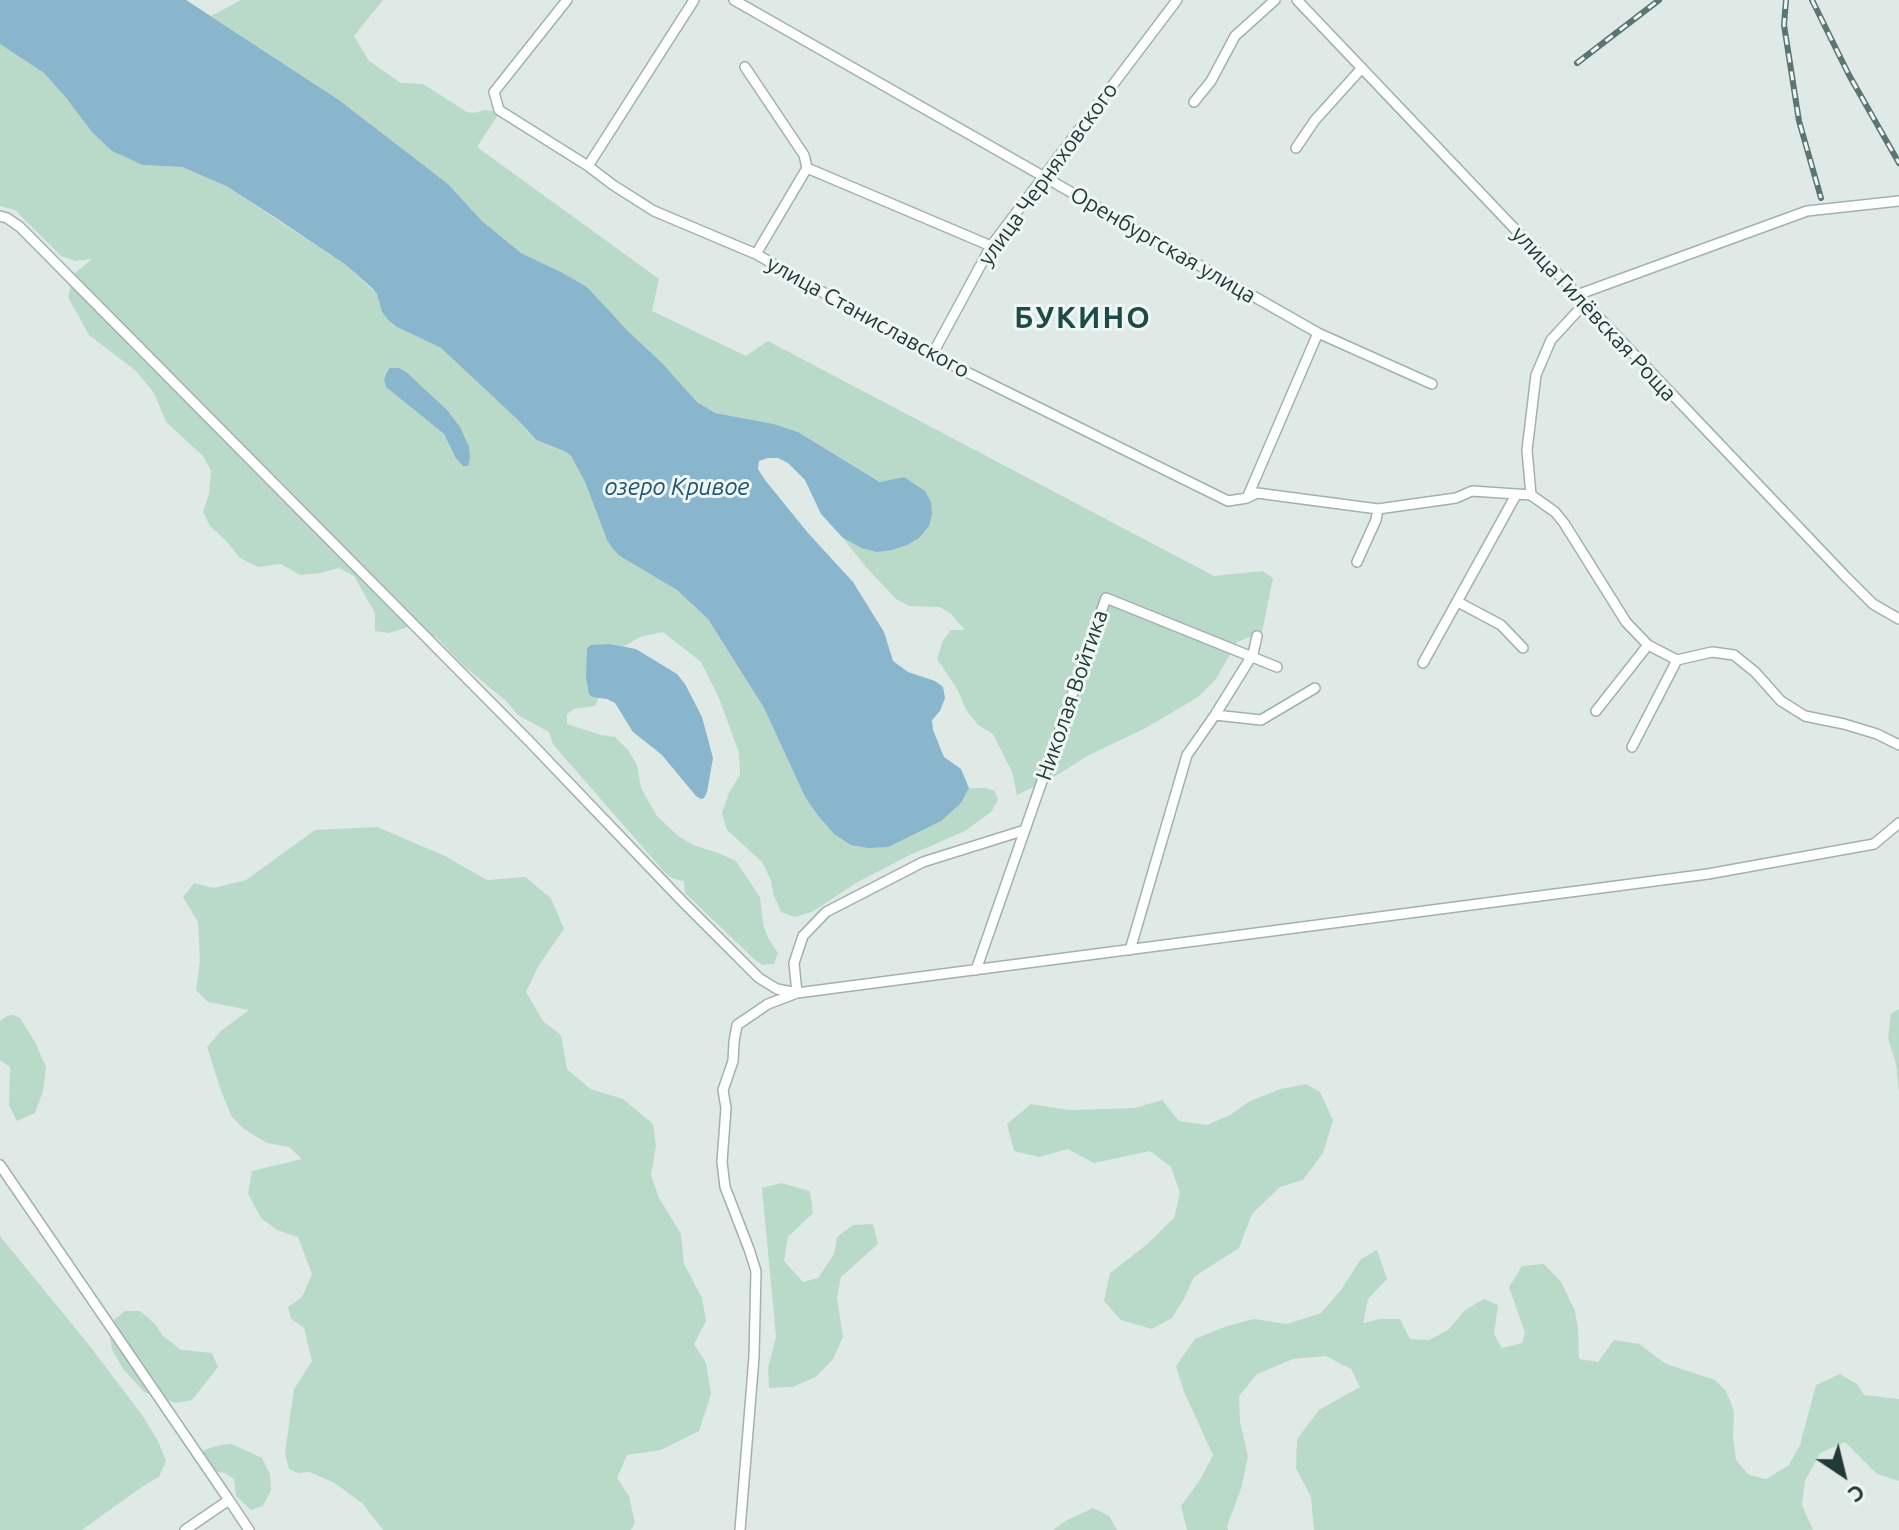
<!DOCTYPE html>
<html>
<head>
<meta charset="utf-8">
<style>
	body { margin:0 }
	#map { position:relative; width:1899px; height:1530px; overflow:hidden; background:#dfeae7; font-family:Ubuntu,sans-serif }
	canvas { display:block }
	.north { position:absolute; left:1803px; top:1434px; width:80px; height:80px; -webkit-text-stroke:6px #eff7f4; paint-order:stroke; rotate:145deg; font-size:22px; font-weight:700; line-height:32px; text-align:center; color:#213937 }
	.north::after { content:''; display:block; margin:auto; width:28px; height:36px; background:#213937; clip-path:polygon(50% 0,100% 100%,50% 72%,0 100%) }
</style>
</head>
<body>
<div id="map">
<canvas width="1899" height="1530"></canvas>
<div class="north">С</div>
</div>
<script>
const ctx = document.querySelector('canvas').getContext('2d');
ctx.lineJoin = 'round';
function fill(path, color) {
  ctx.fillStyle = color;
  ctx.fill(path, 'evenodd');
}
function poly(rows) {
  const path = new Path2D();
  for (const r of rows) {
    path.moveTo(r[0], r[1]);
    for (let i = 2; i < r.length; i += 2) path.lineTo(r[i], r[i + 1]);
  }
  return path;
}
function strokePath(path, color, width, dash) {
  ctx.strokeStyle = color;
  ctx.lineWidth = width;
  ctx.lineCap = dash ? 'butt' : 'round';
  ctx.setLineDash(dash || []);
  ctx.stroke(path);
}
function drawText(font, color, halo, rows, align = 'center') {
  ctx.font = font + ' Ubuntu,sans-serif';
  ctx.lineWidth = 6;
  ctx.setLineDash([]);
  ctx.textBaseline = 'middle';
  ctx.strokeStyle = halo;
  ctx.fillStyle = color;
  for (const [text, x, y, turn = 0] of rows) {
    ctx.save();
    ctx.translate(x, y);
    ctx.rotate((+turn || 0) * Math.PI / 180);
    ctx.textAlign = isNaN(turn) ? turn : align;
    if (halo) ctx.strokeText(text, 0, 0);
    ctx.fillText(text, 0, 0);
    ctx.restore();
  }
}
const green = poly([
	[241,0,383,0,354,36,369,61,401,83,423,84,467,112,474,113,484,110,492,111,498,115,477,147,659,279,652,311,746,356,768,341,1214,576,1263,571,1273,578,1262,632,1237,642,1216,679,1198,697,1144,729,1089,755,1054,777,1017,795,1012,772,993,734,978,725,966,710,958,690,937,659,943,640,951,630,965,630,951,614,940,607,909,606,896,599,865,566,842,537,861,548,904,477,881,482,798,432,774,424,714,413,697,402,662,363,628,331,587,287,561,272,521,253,482,221,448,184,339,100,211,16],
	[0,44,44,73,67,99,143,165,182,167,226,186,346,265,377,294,382,312,389,321,397,327,441,348,519,421,535,440,564,451,571,456,585,482,607,540,651,574,677,590,708,619,764,708,805,797,819,817,834,834,961,803,969,788,985,788,995,791,998,800,991,812,965,831,910,855,856,883,812,912,795,917,781,912,773,893,771,880,762,862,727,830,722,813,729,793,740,775,739,753,719,698,701,662,663,632,640,637,623,647,609,644,589,646,592,697,599,697,595,706,574,709,567,714,567,724,601,735,615,737,628,750,637,765,641,788,657,816,678,836,693,845,718,853,736,861,760,897,763,924,768,938,778,953,774,964,762,965,754,959,685,893,684,881,674,879,666,874,564,757,553,744,549,732,518,715,506,701,464,666,436,637,408,627,389,633,375,631,375,613,354,576,339,568,321,573,300,575,281,564,258,567,240,558,226,541,210,526,203,512,209,494,211,471,203,456,166,422,154,393,136,371,89,335,68,297,74,274,92,259,75,261,61,256,15,210,0,206],
	[390,368,465,436,469,446,470,458,455,458,444,434,386,387,384,380,385,373],
	[377,827,445,856,487,880,525,877,551,898,564,929,539,965,526,992,543,1021,561,1035,567,1069,590,1089,623,1099,653,1124,656,1146,651,1175,659,1198,681,1234,684,1264,702,1298,706,1321,694,1344,706,1363,711,1394,699,1431,661,1450,627,1455,617,1478,629,1496,635,1523,631,1530,383,1530,362,1503,333,1482,309,1472,298,1473,289,1469,285,1453,294,1389,312,1361,304,1328,291,1319,288,1307,302,1297,312,1274,298,1237,277,1230,261,1218,248,1194,252,1171,302,1159,289,1147,267,1143,244,1129,232,1117,221,1091,207,1047,221,1031,249,1010,208,1002,196,990,200,961,198,922,183,897,194,883,214,888,246,880,315,830],
	[1899,1009,1899,1093,1896,1064,1888,1038,1891,1014],
	[13,1015,20,1018,35,1042,46,1067,43,1091,35,1113,17,1121,9,1105,10,1067,0,1060,0,1021,7,1016],
	[1306,1084,1320,1092,1333,1120,1323,1153,1303,1180,1280,1187,1252,1214,1239,1248,1194,1277,1185,1297,1172,1318,1152,1329,1121,1320,1104,1301,1110,1273,1145,1246,1174,1218,1180,1193,1171,1167,1150,1151,1094,1163,1068,1149,1039,1157,1014,1151,1007,1124,1031,1104,1069,1110,1103,1109,1135,1108,1162,1100,1179,1121,1207,1125,1230,1115,1250,1101,1281,1089],
	[781,1183,810,1191,813,1213,788,1237,784,1261,803,1282,818,1278,834,1254,837,1237,853,1225,873,1224,878,1244,841,1277,837,1298,843,1337,833,1359,816,1377,792,1387,769,1388,768,1368,776,1337,762,1188],
	[0,1236,89,1345,142,1415,158,1441,166,1461,159,1477,143,1486,82,1530,0,1530],
	[1377,1250,1387,1279,1368,1299,1363,1323,1380,1319,1400,1319,1410,1339,1429,1340,1448,1330,1465,1310,1484,1299,1498,1305,1494,1334,1502,1348,1522,1343,1525,1333,1509,1287,1522,1266,1544,1264,1561,1282,1575,1311,1578,1329,1579,1359,1598,1362,1614,1340,1639,1344,1666,1364,1715,1380,1726,1391,1734,1411,1733,1438,1736,1460,1749,1475,1766,1479,1789,1465,1800,1445,1816,1385,1840,1374,1857,1384,1864,1395,1899,1399,1899,1481,1877,1474,1845,1442,1820,1453,1805,1481,1802,1505,1813,1530,1314,1530,1311,1497,1296,1468,1297,1439,1319,1410,1360,1387,1351,1369,1326,1356,1293,1359,1257,1374,1239,1396,1240,1422,1248,1456,1241,1489,1227,1526,1228,1530,1187,1530,1181,1506,1200,1480,1213,1455,1184,1392,1176,1366,1195,1339,1227,1326,1254,1319,1287,1324,1321,1313,1341,1290,1361,1259],
	[125,1311,140,1311,154,1323,163,1336,181,1350,212,1353,218,1367,192,1400,176,1403,144,1392,124,1370,112,1350,110,1336,115,1319],
	[232,1444,262,1458,270,1474,271,1490,263,1506,251,1510,236,1496,234,1479,225,1473,204,1470,196,1463,197,1455,207,1449,221,1445],
	[1093,1508,1109,1516,1117,1530,1053,1530,1067,1520]
]);
const water = poly([
	[0,0,186,0,339,100,448,184,482,221,521,253,561,272,587,287,628,331,662,363,697,402,715,413,774,424,798,432,880,482,904,477,925,491,931,502,932,514,929,526,919,538,907,545,892,550,877,552,861,548,842,537,821,514,805,480,788,463,778,458,768,458,759,461,758,469,765,480,808,533,853,582,884,632,893,661,908,672,935,681,943,687,945,698,940,711,932,720,933,730,944,757,961,769,969,788,961,803,941,821,888,847,868,848,851,845,834,834,819,817,805,797,764,708,708,619,677,590,620,556,613,549,607,540,585,482,571,456,564,451,536,440,519,421,441,348,397,327,389,321,382,312,377,294,372,288,346,265,276,218,226,186,182,167,143,165,112,151,92,132,67,99,44,73,0,44],
	[390,368,399,368,406,372,447,410,460,427,469,446,470,458,468,466,463,466,455,457,444,434,386,387,384,380,386,373],
	[609,644,636,649,677,674,685,684,702,717,713,758,707,792,704,798,701,799,696,796,662,755,633,732,615,703,607,699,592,697,589,694,586,677,587,648,591,645]
]);
const minor = poly([
	[567,0,494,92,499,110,588,166,613,185,654,211,756,254,932,355,1228,501,1247,498,1257,493,1378,509,1456,498,1472,491,1531,495,1555,512,1564,523,1626,622,1648,645,1677,660,1712,652,1734,655,1755,672,1781,701,1805,716,1844,724,1877,734,1899,745],
	[734,0,1318,333,1432,384],
	[1297,0,1846,577,1873,604,1899,619],
	[745,67,804,155,807,168],
	[1194,102,1211,81,1235,36,1275,0],
	[1296,148,1315,120,1362,68],
	[588,166,694,0],
	[0,216,7,218,20,227,528,740,683,902,759,978,777,989,797,993],
	[756,254,807,168,991,246],
	[1577,295,1807,211,1899,201],
	[932,355,991,246,1177,0],
	[1531,495,1527,450,1536,375,1551,340,1585,303],
	[1247,498,1318,333],
	[1357,562,1376,520,1378,509],
	[1458,602,1501,625,1523,648],
	[1423,663,1516,495],
	[1596,711,1648,645],
	[1215,715,1253,654,1257,636],
	[1632,747,1677,660],
	[1130,950,1187,755,1215,715,1261,720,1315,688],
	[976,970,1106,598,1277,667],
	[797,993,794,963,803,936,826,912,923,862,1025,830],
	[0,1165,229,1500],
	[185,1530,229,1500,249,1530],
	[740,1530,754,1357,756,1271,749,1249,725,1187,722,1162,726,1108,723,1090,733,1061,734,1042,737,1025,768,1004,797,993,1708,874,1874,844,1899,823]
]);
const rail = poly([
	[1786,0,1784,25,1799,121,1821,198],
	[1812,0,1849,75,1899,163],
	[1577,63,1659,0]
]);
const streetNames = [
	["улица Черняховского",1048,174,-54],
	["Оренбургская улица",1163,245,30],
	["улица Гилёвская Роща",1594,314,47],
	["улица Станиславского",868,317,29],
	["Николая Войтика",1072,695,-71]
];
const waterNames = [
	["озеро Кривое",677,487]
];
const districtNames = [
	["БУКИНО",1083,318]
];
fill(green, '#b9dac9');
fill(water, '#89b5cd');
strokePath(minor, '#a2b1af', 12);
strokePath(minor, '#fff', 9);
strokePath(rail, '#5b7573', 6);
strokePath(rail, '#eff7f4', 3, [9]);
drawText('22px', '#213937', '#eff7f4', streetNames);
drawText('italic 24px', '#1f5372', '#eff7f4', waterNames);
ctx.letterSpacing = '2px';
drawText('bold 30px', '#1e4a48', '#eff7f4', districtNames);
ctx.letterSpacing = '0px';
</script>
</body>
</html>
